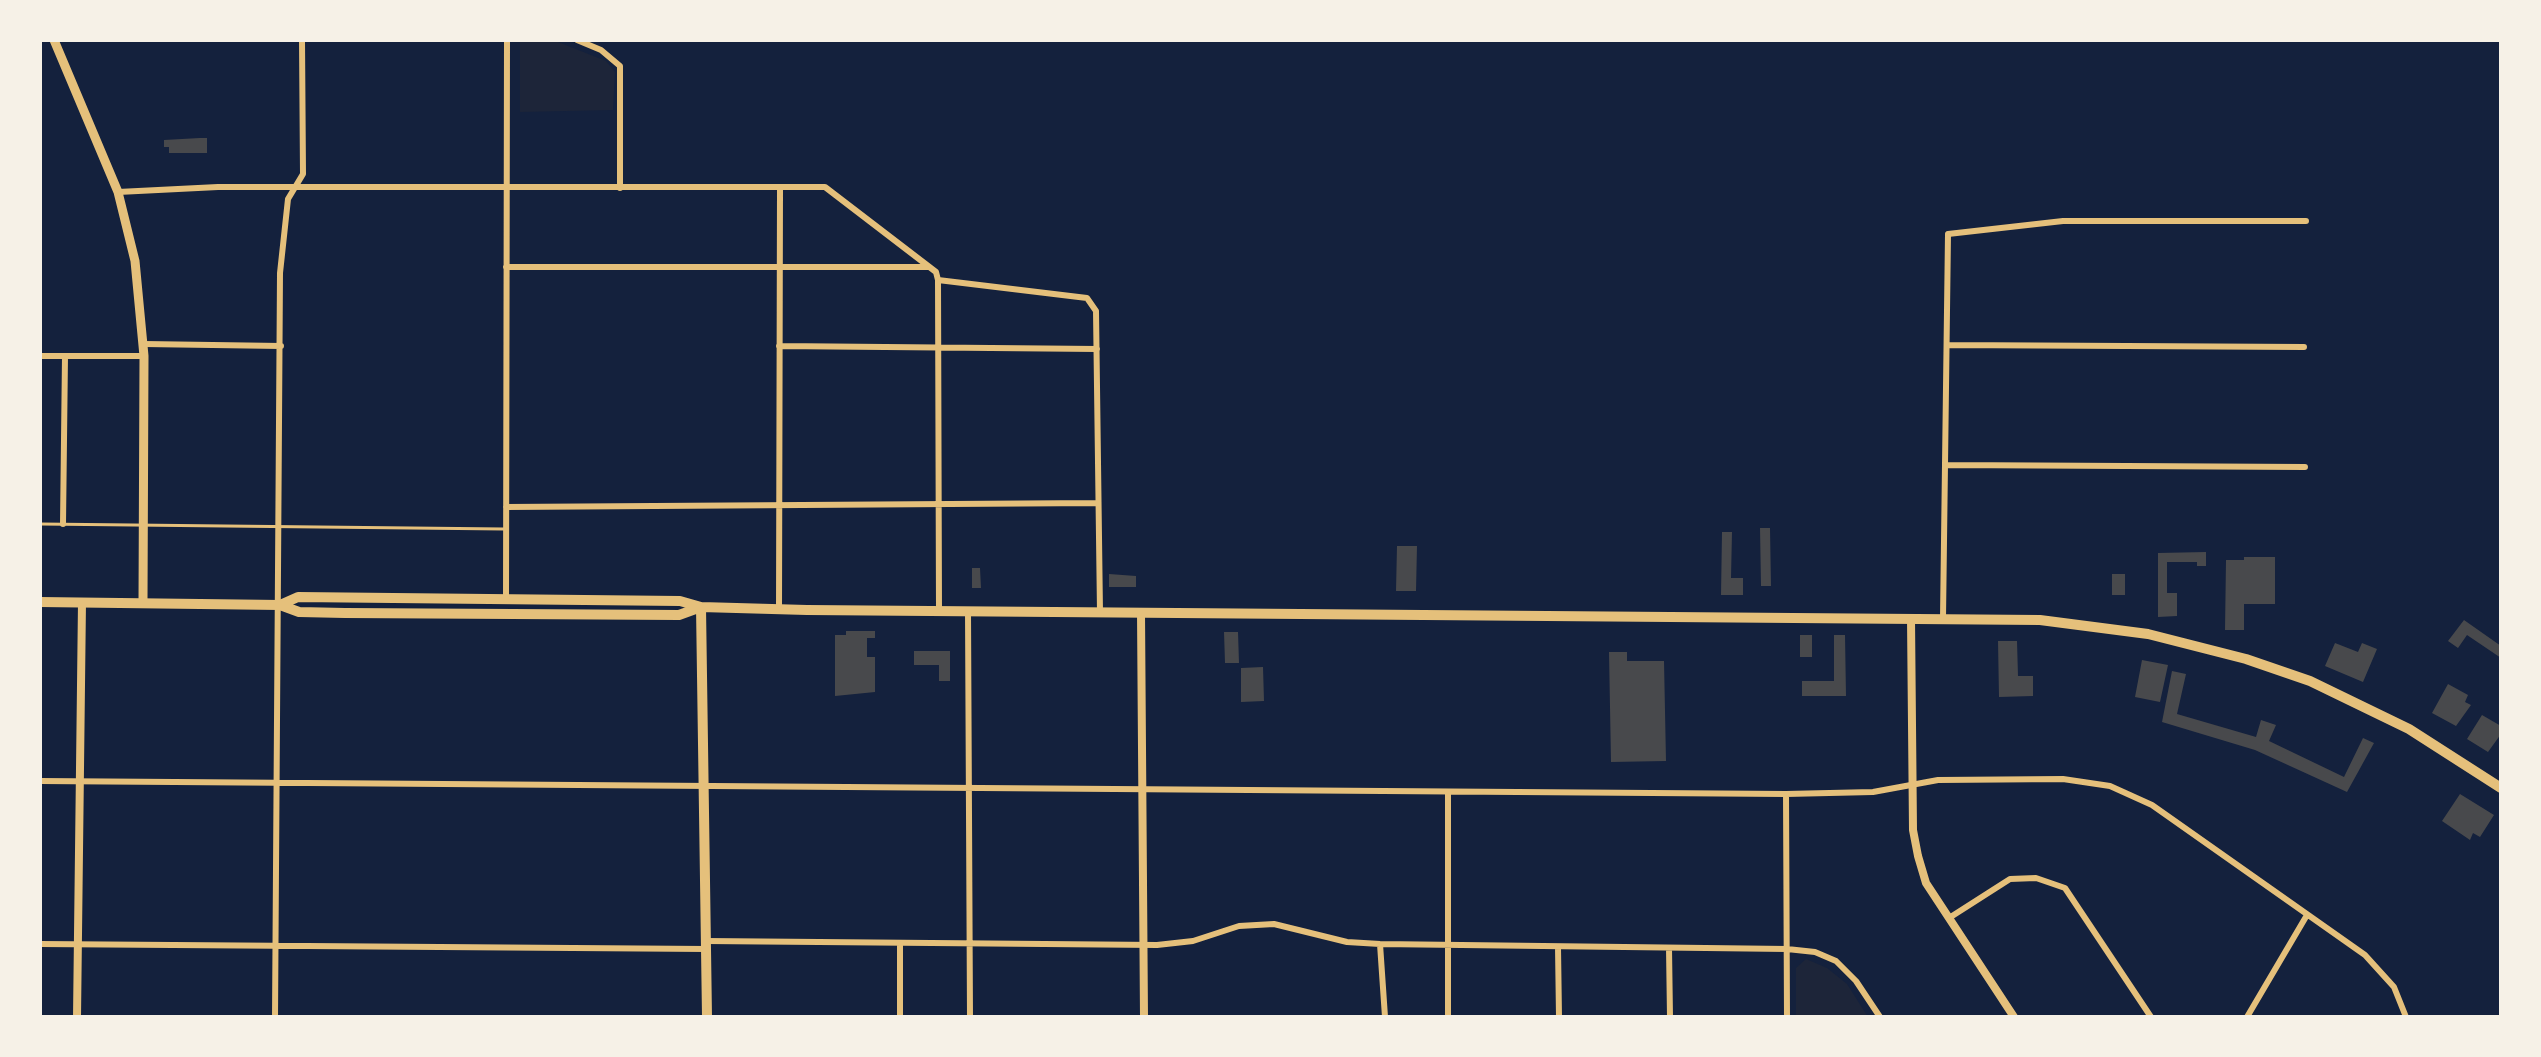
<!DOCTYPE html>
<html>
<head>
<meta charset="utf-8">
<style>
	body { margin:0 }
	#map { position:relative; width:2541px; height:1057px; overflow:hidden; background:#14213d; font-family:Karla,sans-serif }
	canvas { display:block }
	.frame { position:absolute; inset:0; border:42px solid #f6f1e7; pointer-events:none }
</style>
</head>
<body>
<div id="map">
<canvas width="2541" height="1057"></canvas>
<div class="frame"></div>
</div>
<script>
const ctx = document.querySelector('canvas').getContext('2d');
ctx.lineJoin = 'round';
function fill(path, color) {
  ctx.fillStyle = color;
  ctx.fill(path, 'evenodd');
}
function poly(rows) {
  const path = new Path2D();
  for (const r of rows) {
    path.moveTo(r[0], r[1]);
    for (let i = 2; i < r.length; i += 2) path.lineTo(r[i], r[i + 1]);
  }
  return path;
}
function strokePath(path, color, width, dash) {
  ctx.strokeStyle = color;
  ctx.lineWidth = width;
  ctx.lineCap = dash ? 'butt' : 'round';
  ctx.setLineDash(dash || []);
  ctx.stroke(path);
}
const green = poly([
	[520,40,553,40,606,61,615,72,613,110,520,112],
	[1806,959,1827,968,1847,984,1868,1017,1796,1017,1796,968]
]);
const building = poly([
	[200,138,207,138,207,153,169,153,169,147,164,147,164,140],
	[1760,528,1770,528,1771,586,1761,586],
	[1722,532,1732,532,1731,578,1743,578,1743,595,1721,595],
	[1397,546,1417,546,1416,591,1396,591],
	[2206,552,2206,566,2197,566,2197,562,2167,562,2167,593,2177,593,2177,616,2158,617,2158,553],
	[2244,557,2275,557,2275,604,2244,604,2244,630,2225,630,2226,560,2244,560],
	[972,568,980,568,981,588,972,588],
	[1109,574,1136,576,1136,587,1109,587],
	[2112,574,2125,574,2125,595,2112,595],
	[2464,620,2501,646,2501,658,2467,635,2458,648,2448,641],
	[846,631,875,631,875,638,867,638,867,657,875,657,875,692,835,696,835,635,846,635],
	[1224,632,1238,632,1239,663,1225,663],
	[1800,635,1812,635,1812,657,1800,657],
	[1834,635,1845,635,1846,696,1802,696,1802,681,1834,681],
	[1998,641,2017,641,2018,676,2033,676,2033,696,1999,697],
	[2335,643,2358,652,2362,643,2377,649,2363,682,2325,666],
	[914,651,950,651,950,681,939,681,939,665,914,665],
	[1609,652,1627,652,1627,661,1664,661,1666,761,1611,762],
	[2142,660,2168,665,2160,702,2135,697],
	[1263,667,1264,701,1241,702,1241,668],
	[2172,671,2186,674,2177,714,2256,737,2261,720,2276,725,2269,741,2344,777,2363,738,2374,743,2347,792,2255,750,2162,722],
	[2448,684,2468,695,2465,702,2471,705,2456,726,2432,713],
	[2482,715,2501,726,2501,734,2488,752,2467,739],
	[2460,794,2494,815,2480,837,2473,833,2470,840,2442,821]
]);
const service = poly([
	[40,524,504,529]
]);
const minor = poly([
	[577,40,601,50,620,66,620,188],
	[118,192,218,187,825,187,936,272,938,280,1087,298,1096,311,1100,612],
	[506,267,929,267],
	[938,280,939,611],
	[144,344,281,346],
	[1948,345,2304,347],
	[779,346,1097,349],
	[40,356,144,356],
	[1947,465,2305,467],
	[506,507,1098,503],
	[63,524,65,356],
	[506,600,507,40],
	[779,609,780,188],
	[968,611,970,1017],
	[1943,618,1948,234,2063,221,2306,221],
	[40,781,1786,794,1873,792,1938,780,2063,779,2110,786,2152,805,2365,955,2394,987,2406,1017],
	[1448,793,1448,1017],
	[1786,794,1787,1017],
	[1949,918,2010,879,2036,878,2065,888,2151,1017],
	[706,941,1157,945,1193,941,1239,926,1274,924,1347,942,1380,944,1787,949,1815,952,1836,961,1856,981,1880,1017],
	[900,943,900,1017],
	[40,944,706,949],
	[1380,944,1385,1017],
	[1558,947,1559,1017],
	[1669,948,1670,1017],
	[275,1017,280,273,288,199,303,174,302,40],
	[2247,1017,2307,915]
]);
const tertiary = poly([
	[1141,613,1144,1017],
	[1911,619,1913,830,1918,856,1926,883,2014,1017],
	[77,1017,82,602]
]);
const secondary = poly([
	[54,40,118,192,135,261,144,356,143,602]
]);
const primary = poly([
	[40,602,280,605,299,612,345,613,679,615,701,607],
	[280,605,298,597,680,601,701,607,807,610,2040,620,2148,634,2246,659,2310,681,2409,729,2501,788],
	[701,607,707,1017]
]);
fill(green, '#1d2539');
fill(building, '#48494c');
strokePath(service, '#e5c07b', 3);
strokePath(minor, '#e5c07b', 6);
strokePath(tertiary, '#e5c07b', 8);
strokePath(secondary, '#e5c07b', 9);
strokePath(primary, '#e5c07b', 10);
</script>
</body>
</html>
